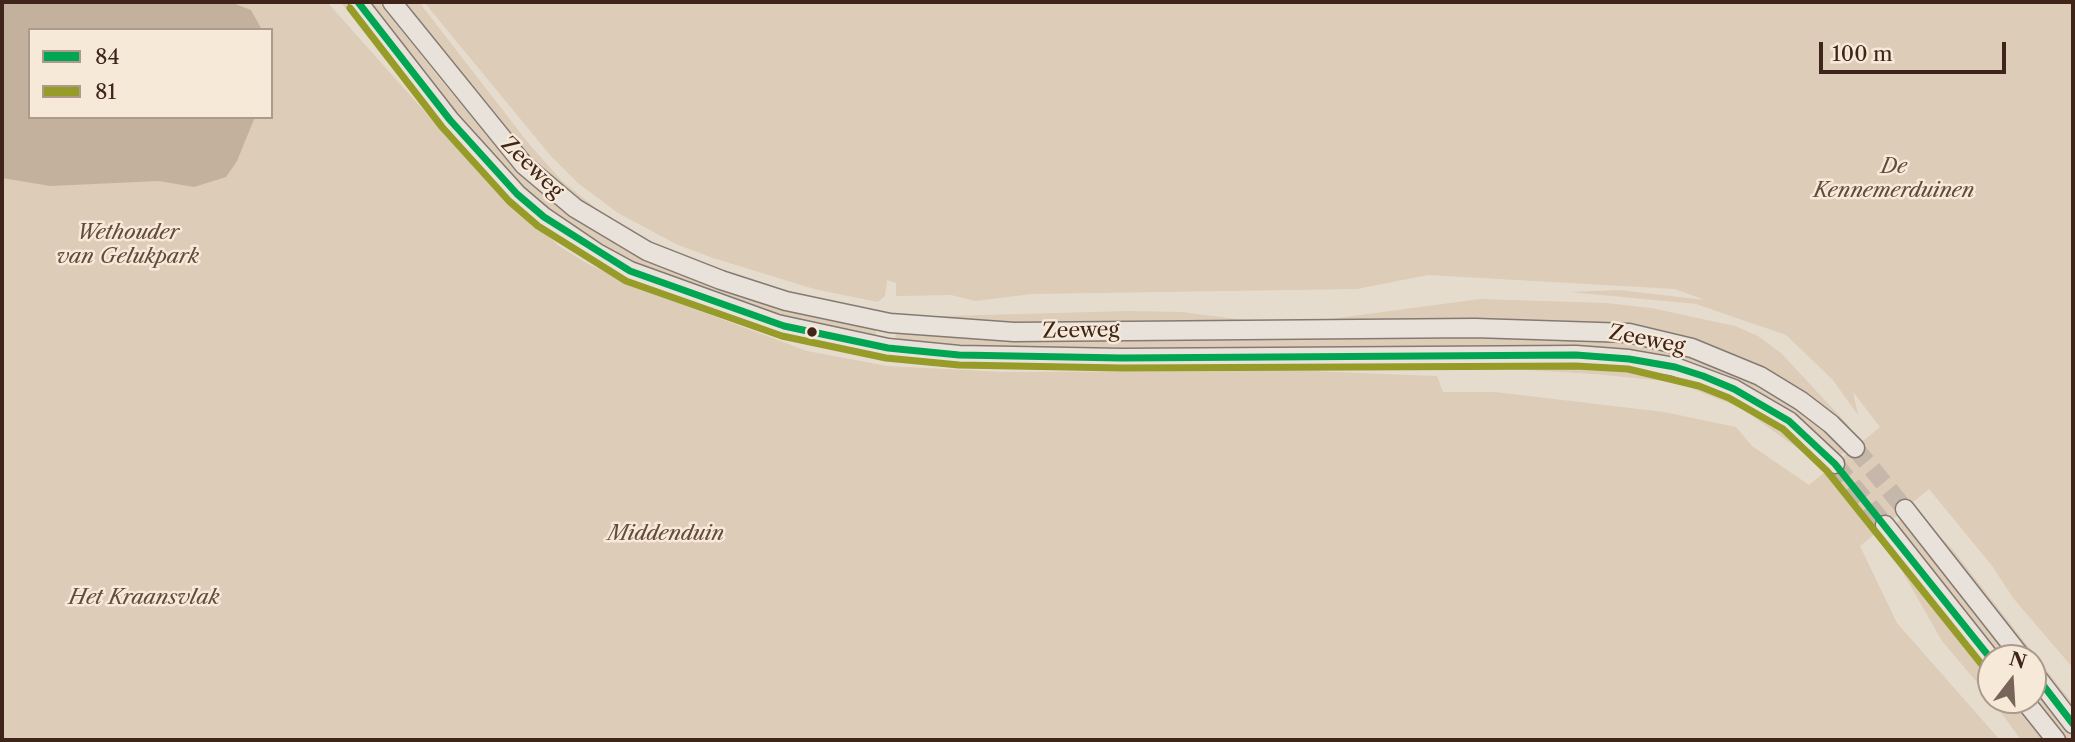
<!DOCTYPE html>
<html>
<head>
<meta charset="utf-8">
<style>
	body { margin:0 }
	#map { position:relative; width:2075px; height:742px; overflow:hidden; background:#e6dcce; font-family:"Libre Caslon Text",serif }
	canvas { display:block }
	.frame { position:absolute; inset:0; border:4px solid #3f241a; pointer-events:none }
	.legend { position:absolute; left:28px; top:28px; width:245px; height:91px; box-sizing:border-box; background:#f6e9d8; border:2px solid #ad9a8c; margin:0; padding:9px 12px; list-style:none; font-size:21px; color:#3f241a }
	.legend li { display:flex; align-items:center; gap:14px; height:35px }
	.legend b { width:35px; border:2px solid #ad9a8c }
	.north { position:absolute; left:1977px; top:644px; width:70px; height:70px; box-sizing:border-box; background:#f6e9d8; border:2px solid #ad9a8c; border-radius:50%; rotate:17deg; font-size:19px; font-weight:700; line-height:28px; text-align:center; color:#3f241a }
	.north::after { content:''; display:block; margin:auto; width:24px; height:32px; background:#796459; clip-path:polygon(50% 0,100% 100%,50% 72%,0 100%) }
	.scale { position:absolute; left:1819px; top:42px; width:187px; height:32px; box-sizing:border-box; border:4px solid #3f241a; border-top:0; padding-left:9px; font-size:21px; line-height:24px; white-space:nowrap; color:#3f241a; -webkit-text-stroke:5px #f6e9d8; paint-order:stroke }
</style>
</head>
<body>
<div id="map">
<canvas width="2075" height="742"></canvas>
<div class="frame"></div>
<ul class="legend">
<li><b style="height:9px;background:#00a651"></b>84</li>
<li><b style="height:9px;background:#979b28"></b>81</li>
</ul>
<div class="north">N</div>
<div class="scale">100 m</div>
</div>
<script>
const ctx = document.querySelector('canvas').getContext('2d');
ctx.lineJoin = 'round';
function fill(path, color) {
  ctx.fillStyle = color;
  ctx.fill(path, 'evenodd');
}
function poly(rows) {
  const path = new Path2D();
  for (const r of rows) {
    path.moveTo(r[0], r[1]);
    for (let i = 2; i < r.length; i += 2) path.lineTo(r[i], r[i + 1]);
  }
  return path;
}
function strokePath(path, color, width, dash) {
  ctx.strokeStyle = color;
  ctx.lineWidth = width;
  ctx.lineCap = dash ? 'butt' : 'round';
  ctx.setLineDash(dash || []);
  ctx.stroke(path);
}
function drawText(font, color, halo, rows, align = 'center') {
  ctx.font = font + ' "Libre Caslon Text",serif';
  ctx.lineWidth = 5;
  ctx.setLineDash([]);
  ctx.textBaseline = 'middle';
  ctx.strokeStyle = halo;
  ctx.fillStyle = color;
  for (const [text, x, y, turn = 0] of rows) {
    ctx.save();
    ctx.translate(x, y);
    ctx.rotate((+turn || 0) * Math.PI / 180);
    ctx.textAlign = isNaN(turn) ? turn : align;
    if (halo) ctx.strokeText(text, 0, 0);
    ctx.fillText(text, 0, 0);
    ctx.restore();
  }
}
const green = poly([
	[2,2,327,2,484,178,559,246,588,264,641,289,807,351,887,366,1003,372,1310,371,1437,376,1443,392,1495,392,1664,412,1736,427,1752,446,1809,485,1880,427,1853,392,1858,415,1832,379,1786,335,1696,304,1570,292,1619,290,1705,300,1675,289,1428,275,1357,289,1032,294,975,301,951,295,896,296,896,283,887,280,885,296,878,302,814,289,713,258,676,244,618,213,579,184,550,155,424,2,2073,2,2073,668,2013,598,1993,567,1929,489,1860,546,1897,623,2000,740,2,740],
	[30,30,271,30,271,117,30,117],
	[340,2,353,2,456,134,389,57],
	[366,2,379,2,443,83,520,172,599,232,876,329,876,333,874,336,771,314,627,262,600,247,528,197,469,133],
	[406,2,419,2,529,144,562,181,613,222,548,181,456,71],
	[1480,299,1606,303,1651,308,1735,326,1758,336,1781,353,1849,426,1845,430,1786,381,1748,361,1682,337,1308,322],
	[1129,311,1182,312,1260,322,1013,325,909,317],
	[899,331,1474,335,1646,342,1681,349,1800,404,1849,449,1839,456,1711,372,1470,348,1061,350,957,346,900,341,895,336],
	[1365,360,1573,361,1655,368,1765,409,1829,463,1824,467,1741,408,1675,382,1594,374],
	[1914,509,1953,550,2073,704,2073,716,2033,664,2033,658,2028,658],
	[1901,519,1924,546,2013,658,1996,658,1893,526],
	[1882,536,1958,634,1991,669,1991,699,1942,641],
	[2033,684,2073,737,2073,740,2063,740,2033,700],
	[1992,700,2015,700,2044,740,2021,740]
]);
const water = poly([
	[2,2,230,2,251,10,262,30,30,30,30,117,255,117,237,161,226,177,194,187,159,181,50,186,2,178]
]);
const majorTunnel = poly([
	[1855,448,1905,509],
	[1835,464,1885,525]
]);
const major = poly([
	[358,2,450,120,517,194,544,217,597,253,630,271,777,324,888,348,959,355,1122,358,1576,355,1629,359,1675,367,1734,389,1789,421,1835,464],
	[392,2,524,165,575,208,647,251,721,280,786,301,890,323,1014,332,1475,328,1629,333,1692,348,1760,376,1801,401,1831,424,1855,448],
	[1905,509,2022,658],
	[1885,525,1991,659],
	[2033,672,2073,724],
	[2024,700,2056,740]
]);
const bus1 = poly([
	[358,2,450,120,517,194,544,217,630,271,784,326,888,348,959,355,1122,358,1576,355,1629,359,1675,367,1703,376,1734,389,1789,421,1835,464,1991,659],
	[2033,672,2073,724]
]);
const bus2 = poly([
	[350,8,442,127,509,201,538,226,626,281,782,336,886,358,959,365,1122,368,1576,366,1628,369,1699,386,1729,398,1783,429,1827,471,1983,666]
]);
const markers = [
	[812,332,6,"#3f241a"]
];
const parkNames = [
	["De",1894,167],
	["Kennemerduinen",1894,191],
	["Wethouder",128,233],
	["van Gelukpark",128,257],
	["Middenduin",666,534],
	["Het Kraansvlak",144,598]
];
const streetNames = [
	["Zeeweg",532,168,44],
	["Zeeweg",1081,331,-1],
	["Zeeweg",1647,340,11]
];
fill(green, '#dcccb8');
fill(water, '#c3b19e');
strokePath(majorTunnel, '#c5b7aa', 18, [18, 9]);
strokePath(major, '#847a72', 21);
strokePath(major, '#e8e2da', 18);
strokePath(bus1, '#00a651', 7);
strokePath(bus2, '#979b28', 7);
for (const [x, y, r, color] of markers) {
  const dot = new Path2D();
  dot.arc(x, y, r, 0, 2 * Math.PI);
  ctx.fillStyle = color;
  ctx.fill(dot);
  strokePath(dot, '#f6e9d8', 2.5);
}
drawText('italic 21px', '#644a3d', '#f6e9d8', parkNames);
drawText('21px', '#3f241a', '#f6e9d8', streetNames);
</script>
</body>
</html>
